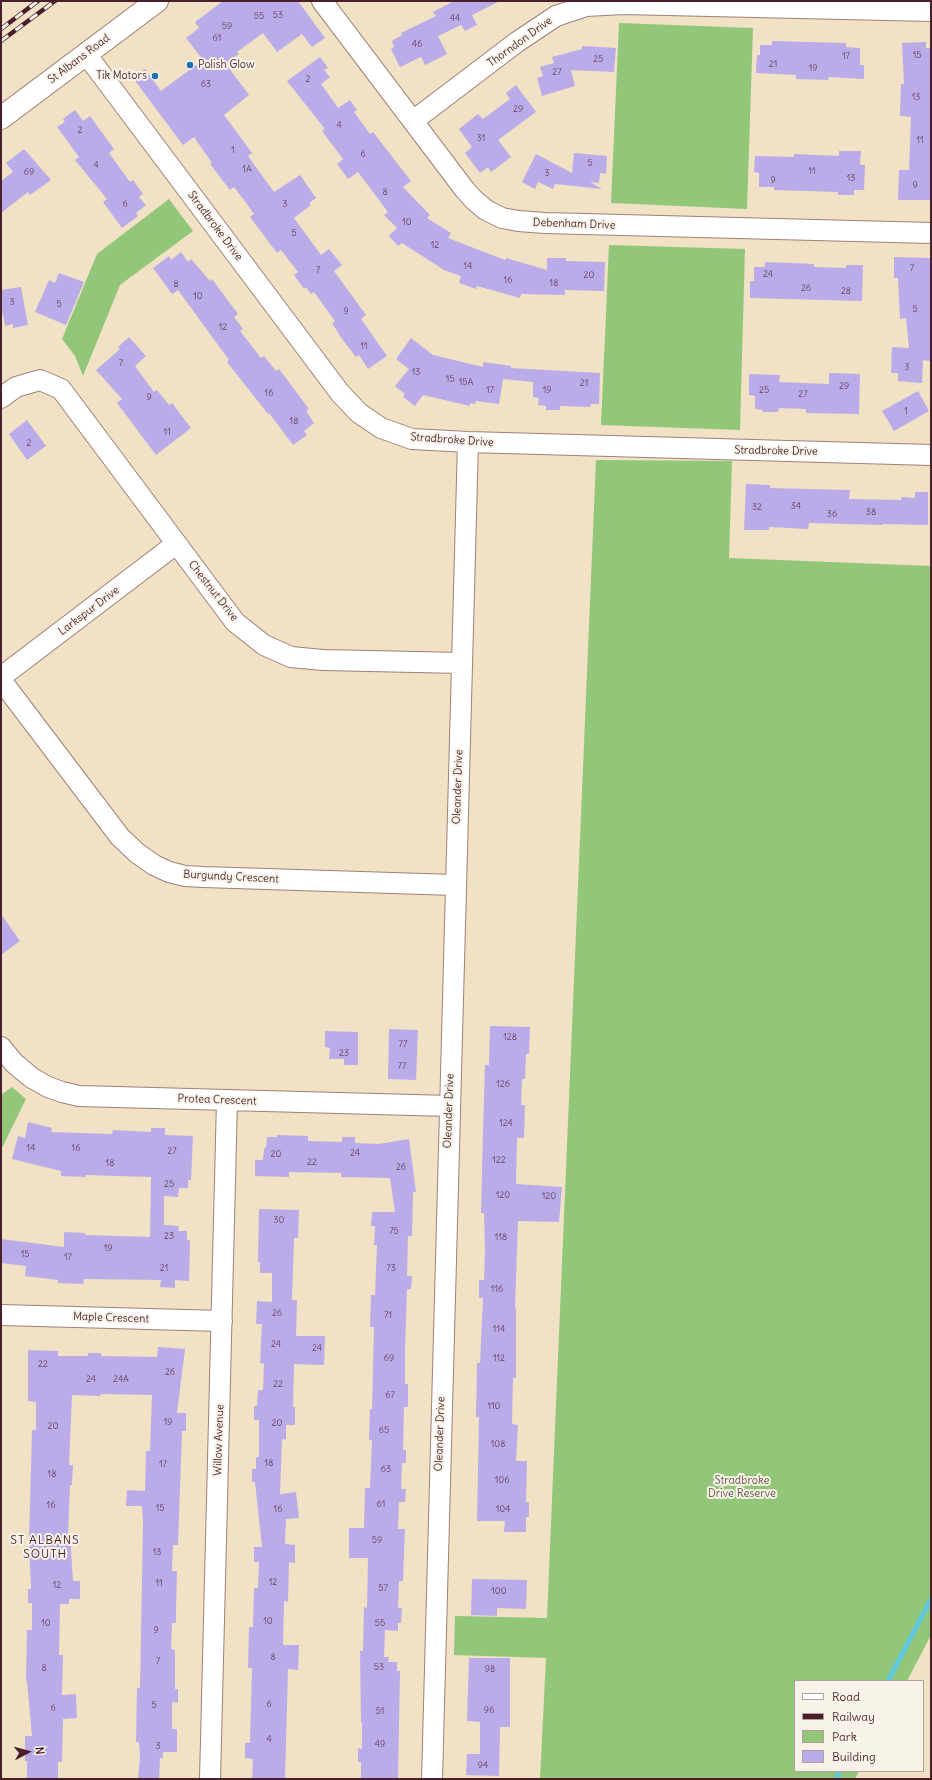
<!DOCTYPE html>
<html>
<head>
<meta charset="utf-8">
<style>
	body { margin:0 }
	#map { position:relative; width:932px; height:1780px; overflow:hidden; background:#f1e1c5; font-family:Delius,sans-serif }
	canvas { display:block }
	.frame { position:absolute; inset:0; border:2px solid #4a1f2b; pointer-events:none }
	.legend { position:absolute; left:794px; top:1680px; width:130px; height:92px; box-sizing:border-box; background:#f7f3e8; border:1px solid #b29e9c; margin:0; padding:5px 7px; list-style:none; font-size:12px; color:#4a1f2b }
	.legend li { display:flex; align-items:center; gap:8px; height:20px }
	.legend b { width:20px; border:1px solid #b29e9c }
	.north { position:absolute; left:8px; top:1732px; width:40px; height:40px; -webkit-text-stroke:3px #f7f3e8; paint-order:stroke; rotate:84deg; font-size:11px; font-weight:700; line-height:16px; text-align:center; color:#4a1f2b }
	.north::after { content:''; display:block; margin:auto; width:14px; height:18px; background:#4a1f2b; clip-path:polygon(50% 0,100% 100%,50% 72%,0 100%) }
</style>
</head>
<body>
<div id="map">
<canvas width="932" height="1780"></canvas>
<div class="frame"></div>
<ul class="legend">
<li><b style="height:5px;background:#fff"></b>Road</li>
<li><b style="height:5px;background:#4a1f2b"></b>Railway</li>
<li><b style="height:11px;background:#92c779"></b>Park</li>
<li><b style="height:11px;background:#b9ace9"></b>Building</li>
</ul>
<div class="north">N</div>
</div>
<script>
const ctx = document.querySelector('canvas').getContext('2d');
ctx.lineJoin = 'round';
function fill(path, color) {
  ctx.fillStyle = color;
  ctx.fill(path, 'evenodd');
}
function poly(rows) {
  const path = new Path2D();
  for (const r of rows) {
    path.moveTo(r[0], r[1]);
    for (let i = 2; i < r.length; i += 2) path.lineTo(r[i], r[i + 1]);
  }
  return path;
}
function strokePath(path, color, width, dash) {
  ctx.strokeStyle = color;
  ctx.lineWidth = width;
  ctx.lineCap = dash ? 'butt' : 'round';
  ctx.setLineDash(dash || []);
  ctx.stroke(path);
}
function drawText(font, color, halo, rows, align = 'center') {
  ctx.font = font + ' Delius,sans-serif';
  ctx.lineWidth = 4;
  ctx.setLineDash([]);
  ctx.textBaseline = 'middle';
  ctx.strokeStyle = halo;
  ctx.fillStyle = color;
  for (const [text, x, y, turn = 0] of rows) {
    ctx.save();
    ctx.translate(x, y);
    ctx.rotate((+turn || 0) * Math.PI / 180);
    ctx.textAlign = isNaN(turn) ? turn : align;
    if (halo) ctx.strokeText(text, 0, 0);
    ctx.fillText(text, 0, 0);
    ctx.restore();
  }
}
const green = poly([
	[619,23,753,28,747,209,611,203],
	[169,199,193,231,120,285,83,376,75,356,62,339,97,254],
	[609,245,745,249,740,430,601,425],
	[596,460,732,461,729,558,931,566,931,1635,907,1681,795,1681,795,1771,859,1771,855,1779,540,1779,546,1658,454,1655,455,1616,547,1618],
	[12,1087,26,1099,1,1150,1,1095]
]);
const stream = poly([
	[888,1681,931,1599],
	[836,1779,840,1771]
]);
const building = poly([
	[223,1,298,1,325,38,312,47,302,34,277,52,263,33,237,52,239,54,226,64,249,95,224,115,252,153,248,156,274,192,300,175,316,198,309,203,311,205,294,218,321,255,329,249,342,265,334,271,366,315,361,319,387,356,368,369,359,355,356,357,342,339,332,323,335,321,314,292,311,294,306,287,304,289,294,275,298,272,281,250,277,253,250,217,254,214,244,200,234,187,230,190,210,164,212,163,194,137,183,145,133,78,145,69,161,91,203,60,186,38,199,28,195,22],
	[454,1,500,1,472,15,477,25,465,31,461,25,438,36,447,54,425,65,421,57,400,67,391,49,394,47,392,41,402,35,401,33,436,16,433,12],
	[772,41,846,43,846,47,860,48,860,65,864,65,864,79,829,77,828,80,796,79,796,75,756,73,757,55,760,55,760,45,772,45],
	[926,42,926,48,931,48,931,200,898,200,899,170,909,170,911,117,900,116,901,84,904,84,902,43],
	[582,46,616,48,614,72,571,70,575,86,542,96,537,78,543,76,540,67,554,63,552,57,582,49],
	[320,57,328,68,324,70,330,77,321,84,338,108,350,100,357,110,354,112,370,134,373,132,411,181,403,187,430,215,427,218,451,233,448,238,505,260,506,258,547,270,547,258,566,258,566,261,605,262,604,291,565,290,565,295,521,294,520,298,477,286,476,289,459,283,461,276,444,270,402,243,398,246,389,236,397,228,384,215,388,212,358,172,348,179,337,164,343,159,322,131,325,129,287,81],
	[516,85,536,112,498,140,511,157,491,172,488,167,480,173,465,153,472,147,459,129,478,114,483,119,510,99,506,93],
	[75,110,83,121,90,116,114,149,109,153,130,182,133,180,143,194,139,197,146,205,136,213,138,216,122,228,103,202,107,199,75,160,79,157,57,127,65,122,63,119],
	[24,149,51,180,30,195,28,192,1,213,1,181,13,172,6,163],
	[839,151,861,151,860,165,865,165,864,190,854,190,854,195,838,195,838,192,774,190,774,187,759,187,759,173,754,172,755,156,794,157,794,154,839,156],
	[574,153,607,156,606,174,600,173,599,183,590,182,602,189,555,184,553,189,538,182,535,189,522,182,536,154,572,173],
	[181,252,188,262,191,259,210,281,212,279,238,314,234,317,243,329,240,331,261,358,264,356,276,371,279,369,309,409,306,411,314,423,304,431,307,435,293,445,269,413,268,414,227,362,229,360,178,290,172,294,153,268,169,256,171,260],
	[894,257,931,258,930,361,923,360,922,383,898,381,898,373,891,373,892,347,909,348,906,318,900,319,898,278,894,278],
	[765,262,814,264,814,267,846,268,846,265,863,265,862,301,750,298,750,281,754,281,754,267,765,267],
	[59,273,84,282,66,325,35,312,49,280,55,283],
	[21,287,28,325,13,328,13,324,5,326,3,313,1,314,1,290],
	[129,337,146,356,135,366,154,392,157,390,169,405,172,403,191,428,156,455,117,403,122,399,96,370,120,349,118,347],
	[411,338,433,355,483,367,483,362,511,366,511,368,600,373,599,404,591,404,590,407,560,406,560,410,546,410,546,406,538,405,539,398,533,397,533,382,503,379,499,404,476,401,475,404,470,403,470,406,423,395,415,406,403,397,405,394,395,386,409,369,396,359],
	[829,373,860,374,859,414,806,413,806,409,779,408,778,412,763,412,763,410,755,409,755,396,749,395,749,374,780,375,779,382,829,384],
	[918,391,929,411,894,431,882,411],
	[27,420,46,446,27,460,9,434],
	[746,484,770,485,770,488,850,490,849,499,901,500,901,497,915,498,915,492,928,492,928,525,883,524,883,525,809,523,808,529,769,527,769,530,744,530],
	[1,914,20,941,1,955],
	[490,1026,530,1027,529,1054,526,1054,525,1079,522,1079,521,1105,525,1105,524,1138,517,1138,516,1184,562,1187,559,1222,518,1221,515,1307,516,1307,516,1378,513,1378,512,1424,518,1425,516,1461,527,1461,526,1502,529,1502,529,1517,526,1517,526,1532,504,1532,505,1521,477,1521,479,1417,476,1417,477,1363,480,1363,483,1298,479,1298,479,1280,484,1280,485,1250,484,1213,481,1213,483,1132,485,1065,489,1065],
	[389,1029,418,1030,416,1080,388,1079],
	[325,1031,358,1032,358,1065,344,1065,344,1059,329,1059,330,1048,325,1047],
	[28,1122,52,1128,51,1132,112,1134,113,1130,151,1132,151,1128,165,1128,165,1135,193,1136,191,1180,188,1180,188,1188,179,1188,178,1197,164,1196,164,1225,179,1226,178,1231,187,1231,187,1240,190,1240,189,1281,175,1280,175,1288,160,1287,161,1280,84,1279,83,1284,58,1283,58,1280,25,1276,26,1266,1,1263,1,1239,64,1247,64,1232,85,1233,85,1235,150,1237,151,1177,86,1175,86,1177,61,1176,61,1171,12,1159,18,1136,25,1138],
	[277,1135,308,1136,308,1141,342,1142,342,1137,355,1137,355,1143,379,1144,409,1139,416,1192,413,1192,412,1236,408,1236,407,1276,412,1276,411,1289,407,1289,405,1349,405,1384,408,1384,408,1407,404,1407,403,1450,406,1450,406,1463,402,1463,401,1489,406,1489,405,1502,399,1502,398,1529,405,1529,403,1581,399,1581,398,1608,402,1608,401,1623,398,1623,398,1631,385,1630,384,1657,389,1657,388,1662,397,1662,397,1671,400,1671,398,1779,361,1779,361,1762,358,1762,358,1748,362,1749,362,1723,361,1722,360,1651,363,1651,364,1607,367,1608,368,1558,349,1558,349,1528,364,1528,365,1488,370,1488,372,1440,369,1440,370,1409,372,1409,374,1327,370,1327,371,1295,375,1295,377,1245,374,1245,375,1226,371,1226,372,1212,395,1212,390,1178,341,1177,341,1173,289,1172,289,1177,255,1176,255,1160,263,1160,264,1148,266,1148,267,1137,277,1137],
	[259,1209,299,1210,298,1238,294,1238,292,1300,297,1300,296,1336,325,1336,324,1365,294,1364,293,1407,295,1407,295,1425,286,1425,286,1440,282,1439,280,1494,296,1492,299,1518,286,1519,285,1544,295,1545,295,1563,289,1562,288,1602,284,1601,283,1645,299,1645,298,1670,288,1669,285,1779,252,1779,253,1759,245,1758,245,1743,250,1743,252,1668,248,1668,249,1627,253,1627,254,1588,258,1588,259,1562,254,1562,254,1547,262,1547,255,1482,252,1482,252,1469,256,1469,256,1457,259,1457,259,1420,254,1420,254,1406,257,1406,258,1390,263,1390,264,1364,260,1363,262,1324,256,1324,257,1301,272,1302,272,1273,260,1273,260,1262,258,1262],
	[158,1347,185,1349,177,1413,186,1413,186,1431,182,1431,178,1545,173,1545,172,1571,177,1571,176,1610,176,1623,172,1623,171,1649,175,1650,175,1689,178,1689,178,1703,172,1702,172,1729,177,1729,177,1752,163,1752,163,1758,160,1758,159,1779,138,1779,140,1757,139,1742,136,1742,137,1688,140,1688,143,1523,142,1506,126,1506,127,1490,145,1491,146,1451,150,1451,152,1395,101,1394,100,1396,72,1395,69,1465,73,1465,72,1485,70,1485,68,1534,70,1534,73,1581,80,1581,80,1599,69,1599,69,1604,60,1604,59,1655,63,1655,62,1695,76,1694,77,1718,63,1719,62,1762,58,1762,58,1779,27,1779,27,1761,25,1761,25,1736,32,1736,27,1681,26,1681,27,1630,32,1630,32,1603,28,1603,28,1589,31,1589,29,1541,32,1430,36,1430,36,1402,28,1401,28,1350,58,1351,58,1356,88,1356,88,1353,101,1353,101,1356,157,1357],
	[472,1579,527,1580,526,1609,497,1608,497,1616,471,1615],
	[469,1658,510,1658,510,1727,500,1727,499,1776,466,1775,467,1754,480,1754,480,1722,467,1721]
]);
const minor = poly([
	[322,1,465,190,474,200,486,210,502,218,518,221,545,223,931,233],
	[86,54,340,393,359,413,381,428,412,439,468,442,931,455],
	[413,121,517,42,556,16,586,6,623,4,931,11],
	[1,398,16,387,40,380,61,389,235,622,264,645,291,657,323,660,462,663],
	[1,677,176,544],
	[1,680,120,837,137,853,154,865,169,872,185,876,203,877,455,885],
	[1,1047,14,1063,32,1078,48,1087,62,1092,79,1096,450,1106],
	[1,1315,222,1321],
	[210,1779,227,1100],
	[432,1779,468,442]
]);
const secondary = poly([
	[1,118,157,1]
]);
const rail = poly([
	[1,29,38,1],
	[1,41,55,1]
]);
const markers = [
	[190,65,4,"#1f6fb2"],
	[155,76,4,"#1f6fb2"]
];
const numberNames = [
	["53",278,15],
	["55",259,16],
	["44",455,18],
	["59",227,26],
	["61",217,38],
	["46",417,44],
	["15",917,55],
	["17",846,56],
	["25",598,59],
	["21",773,64],
	["19",813,68],
	["27",557,72],
	["2",308,79],
	["63",206,84],
	["13",916,97],
	["29",518,109],
	["4",339,125],
	["2",80,130],
	["31",481,138],
	["11",920,140],
	["1",233,150],
	["6",363,154],
	["5",590,163],
	["4",96,165],
	["1A",247,169],
	["11",812,171],
	["69",29,172],
	["3",547,173],
	["13",851,178],
	["9",773,180],
	["9",915,185],
	["8",385,192],
	["6",125,204],
	["3",285,204],
	["10",407,222],
	["5",294,233],
	["12",435,245],
	["14",468,266],
	["7",912,268],
	["7",318,270],
	["24",768,274],
	["20",589,275],
	["16",508,280],
	["18",554,283],
	["8",176,284],
	["26",806,288],
	["28",846,291],
	["10",198,296],
	["3",12,302],
	["5",59,304],
	["5",915,309],
	["9",346,311],
	["12",223,327],
	["11",364,346],
	["7",121,363],
	["3",907,367],
	["13",416,372],
	["15",450,379],
	["15A",466,382],
	["21",584,383],
	["29",844,386],
	["17",490,390],
	["19",547,390],
	["25",764,390],
	["16",269,393],
	["27",803,394],
	["9",149,397],
	["1",906,411],
	["18",294,421],
	["11",167,432],
	["2",29,443],
	["34",796,506],
	["32",757,507],
	["38",871,512],
	["36",832,514],
	["128",510,1037],
	["77",403,1044],
	["23",344,1053],
	["77",402,1066],
	["126",503,1084],
	["124",506,1123],
	["14",31,1148],
	["16",76,1148],
	["27",172,1151],
	["24",355,1153],
	["20",276,1154],
	["122",499,1160],
	["22",312,1162],
	["18",110,1163],
	["26",401,1167],
	["25",169,1184],
	["120",503,1195],
	["120",549,1196],
	["30",279,1220],
	["75",394,1231],
	["23",169,1236],
	["118",501,1237],
	["19",108,1248],
	["15",25,1254],
	["17",68,1257],
	["21",164,1268],
	["73",391,1268],
	["116",497,1289],
	["26",277,1313],
	["71",388,1315],
	["114",499,1329],
	["24",276,1344],
	["24",317,1348],
	["69",389,1358],
	["112",499,1358],
	["22",43,1364],
	["26",170,1372],
	["24",91,1379],
	["24A",121,1379],
	["22",278,1384],
	["67",390,1395],
	["110",494,1406],
	["19",168,1422],
	["20",277,1423],
	["20",53,1426],
	["65",384,1430],
	["108",498,1444],
	["18",269,1463],
	["17",163,1464],
	["63",386,1469],
	["18",52,1474],
	["106",502,1480],
	["61",381,1504],
	["16",51,1505],
	["15",160,1508],
	["16",278,1509],
	["104",503,1509],
	["59",377,1540],
	["13",157,1552],
	["12",273,1582],
	["11",159,1583],
	["12",57,1585],
	["57",383,1588],
	["100",499,1591],
	["10",268,1621],
	["10",46,1623],
	["55",380,1623],
	["9",156,1630],
	["8",273,1657],
	["7",158,1661],
	["53",379,1667],
	["8",44,1668],
	["98",490,1669],
	["6",269,1704],
	["5",154,1705],
	["6",53,1708],
	["96",489,1710],
	["51",380,1711],
	["4",269,1739],
	["49",380,1744],
	["3",158,1746],
	["94",483,1765]
];
const streetNames = [
	["Thorndon Drive",520,42,-36],
	["St Albans Road",79,59,-37],
	["Debenham Drive",574,224,2],
	["Stradbroke Drive",215,226,53],
	["Stradbroke Drive",452,440,4],
	["Stradbroke Drive",776,451,1],
	["Chestnut Drive",213,591,52],
	["Larkspur Drive",89,611,-37],
	["Oleander Drive",458,787,-88],
	["Burgundy Crescent",231,877,3],
	["Protea Crescent",217,1100,2],
	["Oleander Drive",449,1111,-88],
	["Maple Crescent",111,1318,2],
	["Oleander Drive",440,1434,-88],
	["Willow Avenue",219,1440,-88]
];
const poiNames = [
	["Polish Glow",198,65],
	["Tik Motors",147,76,"right"]
];
const parkNames = [
	["Stradbroke",742,1481],
	["Drive Reserve",742,1494]
];
const neighbourhoodNames = [
	["ST ALBANS",45,1541],
	["SOUTH",45,1555]
];
fill(green, '#92c779');
strokePath(stream, '#60c8dd', 5);
fill(building, '#b9ace9');
strokePath(minor, '#9e8078', 22);
strokePath(secondary, '#9e8078', 24);
strokePath(minor, '#fff', 20);
strokePath(secondary, '#fff', 22);
strokePath(rail, '#4a1f2b', 4.5);
strokePath(rail, '#f7f3e8', 3, [9]);
for (const [x, y, r, color] of markers) {
  const dot = new Path2D();
  dot.arc(x, y, r, 0, 2 * Math.PI);
  ctx.fillStyle = color;
  ctx.fill(dot);
  strokePath(dot, '#f7f3e8', 1.5);
}
drawText('9px', '#66425a', null, numberNames);
drawText('11px', '#4a1f2b', '#f7f3e8', streetNames);
drawText('11px', '#4a1f2b', '#f7f3e8', poiNames, 'left');
drawText('11px', '#605142', '#f7f3e8', parkNames);
ctx.letterSpacing = '1px';
drawText('12px', '#4a1f2b', '#f7f3e8', neighbourhoodNames);
ctx.letterSpacing = '0px';
</script>
</body>
</html>
